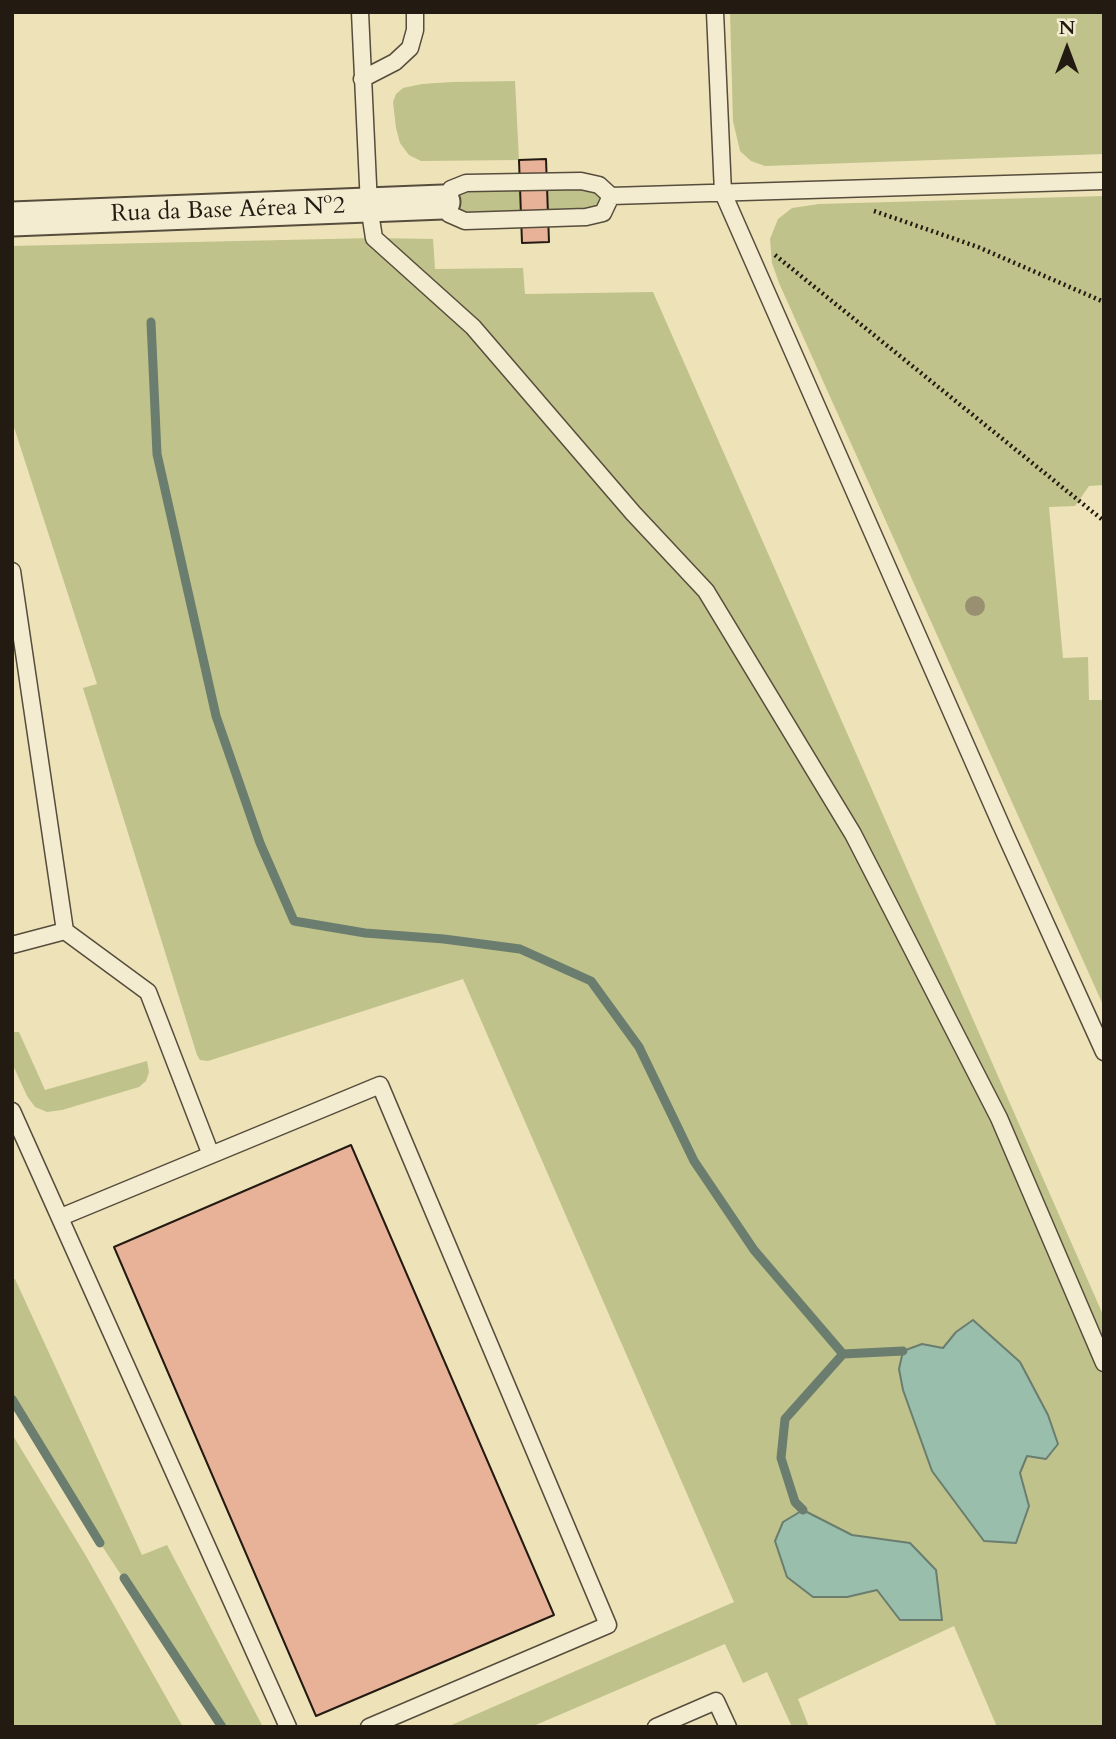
<!DOCTYPE html>
<html>
<head>
<meta charset="utf-8">
<style>
	body { margin:0 }
	#map { position:relative; width:1116px; height:1739px; overflow:hidden; background:#eee2b8; font-family:Cardo,serif }
	canvas { display:block }
	.frame { position:absolute; inset:0; border:14px solid #231b12; pointer-events:none }
	.north { position:absolute; left:1032px; top:14px; width:70px; height:70px; -webkit-text-stroke:5px #f4ecd1; paint-order:stroke; rotate:0deg; font-size:19px; font-weight:700; line-height:28px; text-align:center; color:#231b12 }
	.north::after { content:''; display:block; margin:auto; width:24px; height:32px; background:#231b12; clip-path:polygon(50% 0,100% 100%,50% 72%,0 100%) }
</style>
</head>
<body>
<div id="map">
<canvas width="1116" height="1739"></canvas>
<div class="frame"></div>
<div class="north">N</div>
</div>
<script>
const ctx = document.querySelector('canvas').getContext('2d');
ctx.lineJoin = 'round';
function fill(path, color) {
  ctx.fillStyle = color;
  ctx.fill(path, 'evenodd');
}
function poly(rows) {
  const path = new Path2D();
  for (const r of rows) {
    path.moveTo(r[0], r[1]);
    for (let i = 2; i < r.length; i += 2) path.lineTo(r[i], r[i + 1]);
  }
  return path;
}
function strokePath(path, color, width, dash) {
  ctx.strokeStyle = color;
  ctx.lineWidth = width;
  ctx.lineCap = dash ? 'butt' : 'round';
  ctx.setLineDash(dash || []);
  ctx.stroke(path);
}
function drawText(font, color, halo, rows, align = 'center') {
  ctx.font = font + ' Cardo,serif';
  ctx.lineWidth = 5;
  ctx.setLineDash([]);
  ctx.textBaseline = 'middle';
  ctx.strokeStyle = halo;
  ctx.fillStyle = color;
  for (const [text, x, y, turn = 0] of rows) {
    ctx.save();
    ctx.translate(x, y);
    ctx.rotate((+turn || 0) * Math.PI / 180);
    ctx.textAlign = isNaN(turn) ? turn : align;
    if (halo) ctx.strokeText(text, 0, 0);
    ctx.fillText(text, 0, 0);
    ctx.restore();
  }
}
const green = poly([
	[730,12,1104,12,1104,154,765,166,751,161,740,151,733,121],
	[515,81,519,160,421,161,409,155,400,143,396,128,393,102,396,94,403,88,422,84,452,82],
	[583,188,592,190,601,198,599,203,594,209,472,213,456,208,456,195,472,190],
	[1104,196,1104,485,1089,486,1075,506,1049,507,1063,658,1088,657,1089,700,1104,700,1104,1007,779,283,772,263,770,239,778,219,792,208,819,204],
	[374,238,433,239,435,269,523,268,525,294,653,292,1104,1317,1104,1727,997,1727,954,1626,798,1699,809,1727,792,1727,767,1672,743,1683,725,1644,531,1727,447,1727,734,1602,463,979,208,1061,200,1060,197,1055,83,688,97,684,12,421,12,246],
	[956,1332,1046,1459,1027,1456,1020,1473,1029,1506,984,1541,933,1471,903,1390,922,1344,943,1348],
	[803,1510,852,1535,877,1590,847,1597],
	[12,1032,19,1032,45,1090,147,1061,149,1072,146,1081,139,1087,62,1110,47,1112,35,1107,27,1096,12,1063],
	[15,1279,142,1555,167,1545,263,1727,222,1727,100,1543,12,1399,12,1280],
	[12,1434,86,1556,183,1727,12,1727]
]);
const water = poly([
	[973,1320,1020,1362,1048,1415,1058,1444,1046,1459,1027,1456,1020,1473,1029,1506,1016,1543,984,1541,932,1471,903,1390,899,1369,903,1351,922,1344,943,1348,956,1332,973,1320],
	[803,1510,852,1535,910,1543,936,1570,942,1620,900,1620,877,1590,847,1597,813,1597,787,1577,775,1541,783,1522,803,1510]
]);
const stream = poly([
	[151,322,157,454,216,716,260,843,294,921,365,933,444,939,520,949,591,981,639,1047,694,1161,754,1250,843,1354],
	[12,1399,100,1543],
	[803,1510,795,1502,781,1458,785,1419,843,1354,903,1351],
	[124,1578,222,1727]
]);
const building = poly([
	[546,159,549,242,522,243,519,160,546,159],
	[351,1145,554,1615,316,1716,114,1247,351,1145]
]);
const path = poly([
	[874,211,978,247,1104,302],
	[775,255,1104,521]
]);
const service = poly([
	[360,12,369,206,374,238,473,327,633,513,706,591,853,834,999,1118,1104,1363],
	[715,12,723,193,1006,836,1104,1052],
	[362,79,395,62,410,48,415,30,415,12],
	[611,196,603,213,586,217,465,221,449,214,443,202,451,189,466,183,581,181,599,185,611,196,1104,181],
	[12,571,65,931],
	[12,945,65,931,148,992,211,1155],
	[12,1111,288,1727],
	[61,1217,380,1085,608,1625,369,1727],
	[656,1727,716,1701,728,1727]
]);
const minor = poly([
	[12,219,443,202]
]);
const trees = [
	[975,606]
];
const streetNames = [
	["Rua da Base Aérea Nº2",228,211,-2]
];
fill(green, '#bfc28a');
fill(water, '#99beac');
strokePath(water, '#6a7d6e', 2);
strokePath(stream, '#6a7d6e', 9);
fill(building, '#e8b299');
strokePath(building, '#231b12', 2);
strokePath(service, '#564d3c', 19);
strokePath(minor, '#564d3c', 37);
strokePath(path, '#231b12', 4.5, [2, 3.5]);
strokePath(service, '#f4ecd1', 16);
strokePath(minor, '#f4ecd1', 33);
ctx.fillStyle = '#989070';
for (const [x, y] of trees) {
  ctx.beginPath();
  ctx.arc(x, y, 10, 0, 2 * Math.PI);
  ctx.fill();
}
drawText('24px', '#231b12', '#f4ecd1', streetNames);
</script>
</body>
</html>
